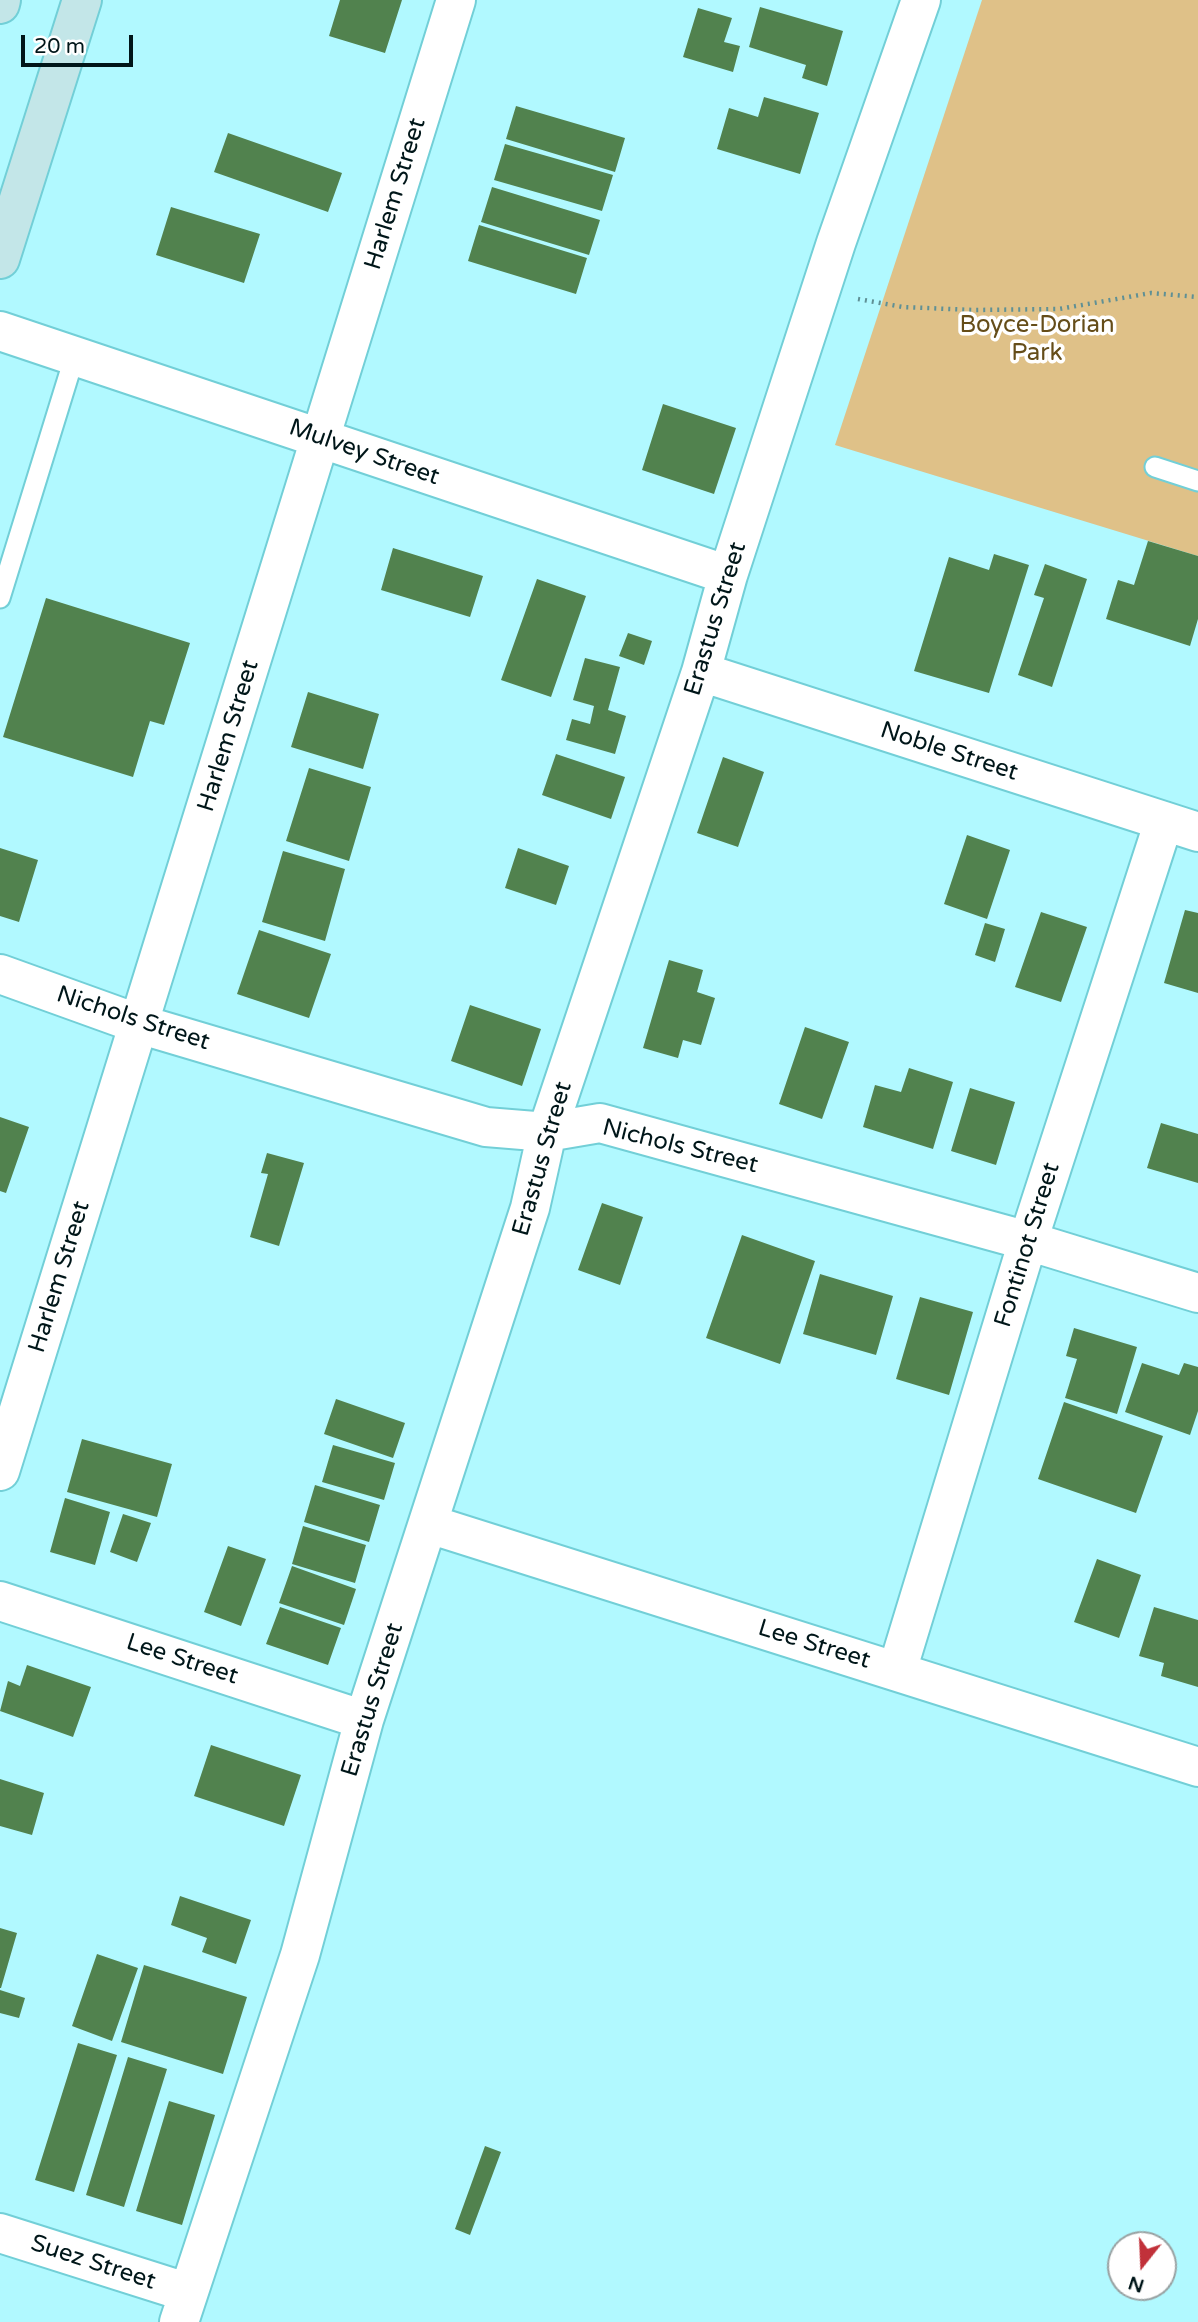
<!DOCTYPE html>
<html>
<head>
<meta charset="utf-8">
<style>
	body { margin:0 }
	#map { position:relative; width:1198px; height:2322px; overflow:hidden; background:#b1f9ff; font-family:"Varela Round",sans-serif }
	canvas { display:block }
	.north { position:absolute; left:1107px; top:2231px; width:70px; height:70px; box-sizing:border-box; background:#fff; border:2px solid #99a2a3; border-radius:50%; rotate:198deg; font-size:19px; font-weight:700; line-height:28px; text-align:center; color:#001619 }
	.north::after { content:''; display:block; margin:auto; width:24px; height:32px; background:#c1313a; clip-path:polygon(50% 0,100% 100%,50% 72%,0 100%) }
	.scale { position:absolute; left:21px; top:35px; width:112px; height:32px; box-sizing:border-box; border:4px solid #001619; border-top:0; padding-left:9px; font-size:21px; line-height:24px; white-space:nowrap; color:#001619; -webkit-text-stroke:5px #fff; paint-order:stroke }
</style>
</head>
<body>
<div id="map">
<canvas width="1198" height="2322"></canvas>
<div class="north">N</div>
<div class="scale">20 m</div>
</div>
<script>
const ctx = document.querySelector('canvas').getContext('2d');
ctx.lineJoin = 'round';
function fill(path, color) {
  ctx.fillStyle = color;
  ctx.fill(path, 'evenodd');
}
function poly(rows) {
  const path = new Path2D();
  for (const r of rows) {
    path.moveTo(r[0], r[1]);
    for (let i = 2; i < r.length; i += 2) path.lineTo(r[i], r[i + 1]);
  }
  return path;
}
function strokePath(path, color, width, dash) {
  ctx.strokeStyle = color;
  ctx.lineWidth = width;
  ctx.lineCap = dash ? 'butt' : 'round';
  ctx.setLineDash(dash || []);
  ctx.stroke(path);
}
function drawText(font, color, halo, rows, align = 'center') {
  ctx.font = font + ' "Varela Round",sans-serif';
  ctx.lineWidth = 7;
  ctx.setLineDash([]);
  ctx.textBaseline = 'middle';
  ctx.strokeStyle = halo;
  ctx.fillStyle = color;
  for (const [text, x, y, turn = 0] of rows) {
    ctx.save();
    ctx.translate(x, y);
    ctx.rotate((+turn || 0) * Math.PI / 180);
    ctx.textAlign = isNaN(turn) ? turn : align;
    if (halo) ctx.strokeText(text, 0, 0);
    ctx.fillText(text, 0, 0);
    ctx.restore();
  }
}
const green = poly([
	[982,0,1198,0,1198,556,835,445]
]);
const building = poly([
	[340,0,402,0,385,53,329,36],
	[760,7,843,31,827,86,802,78,806,65,749,47],
	[698,8,732,18,724,42,740,46,733,72,683,57],
	[764,97,819,113,800,174,717,149,729,108,758,117],
	[516,106,625,138,615,172,506,139],
	[228,133,342,173,328,212,214,172],
	[505,144,613,175,602,211,494,180],
	[492,187,600,220,589,255,481,222],
	[171,207,260,234,244,283,156,255],
	[479,225,587,258,576,294,468,261],
	[663,404,736,428,714,494,642,470],
	[1148,541,1198,556,1198,619,1190,646,1106,619,1118,580,1134,585],
	[393,548,483,576,470,617,381,590],
	[994,554,1029,565,989,693,914,671,949,557,989,570],
	[1045,564,1087,579,1052,687,1018,675,1044,598,1034,595],
	[537,579,586,596,551,697,501,680],
	[46,598,190,643,164,725,150,721,133,777,3,737],
	[628,633,652,641,644,665,619,656],
	[585,658,620,667,608,710,626,716,615,754,566,740,572,719,590,724,594,706,573,700],
	[308,692,379,714,363,769,291,747],
	[556,754,625,777,611,819,542,795],
	[723,757,764,772,738,847,697,833],
	[309,768,371,787,349,861,286,841],
	[967,835,1010,850,987,919,944,904],
	[0,848,38,860,19,922,0,916],
	[518,848,569,866,556,905,505,888],
	[283,851,345,869,325,941,262,922],
	[1185,910,1198,913,1198,993,1164,983],
	[1041,912,1087,927,1061,1002,1015,987],
	[985,923,1005,929,995,962,975,955],
	[259,930,331,954,309,1018,237,994],
	[669,960,703,970,697,992,715,998,701,1045,683,1040,678,1058,643,1048],
	[470,1005,541,1029,522,1086,451,1061],
	[805,1027,849,1042,822,1119,779,1104],
	[909,1068,953,1082,933,1149,863,1127,875,1085,901,1092],
	[970,1088,1015,1102,996,1165,951,1151],
	[0,1117,29,1127,6,1193,0,1191],
	[1161,1123,1198,1134,1198,1183,1147,1168],
	[267,1153,304,1163,279,1246,250,1237,268,1174,261,1173],
	[602,1203,643,1217,620,1285,578,1270],
	[742,1235,815,1261,780,1364,706,1338],
	[820,1274,893,1296,876,1355,803,1334],
	[920,1297,973,1312,949,1395,896,1379],
	[1074,1328,1137,1347,1117,1414,1065,1398,1077,1359,1066,1356],
	[1142,1363,1179,1375,1184,1363,1198,1367,1198,1411,1190,1435,1125,1412],
	[336,1399,405,1423,393,1458,324,1434],
	[1064,1402,1163,1436,1136,1513,1038,1479],
	[82,1439,172,1464,157,1517,67,1492],
	[333,1445,395,1463,384,1500,322,1482],
	[315,1485,380,1505,369,1542,304,1522],
	[65,1498,110,1512,95,1565,50,1552],
	[123,1514,151,1523,137,1562,110,1552],
	[303,1526,366,1545,355,1583,292,1564],
	[228,1546,266,1559,241,1626,204,1612],
	[1097,1559,1141,1575,1119,1638,1074,1622],
	[292,1566,356,1589,344,1625,279,1603],
	[280,1607,341,1628,328,1665,266,1644],
	[1154,1607,1198,1620,1198,1687,1161,1676,1164,1663,1139,1656],
	[27,1665,91,1687,73,1737,0,1711,8,1681,20,1686],
	[211,1745,301,1775,284,1826,194,1796],
	[0,1779,44,1793,32,1835,0,1826],
	[180,1896,251,1920,236,1964,202,1952,207,1938,171,1925],
	[0,1928,17,1933,1,1988,0,1988],
	[97,1954,138,1968,112,2041,72,2026],
	[144,1965,247,1997,223,2074,121,2042],
	[0,1990,25,1998,19,2018,0,2013],
	[78,2043,117,2055,74,2192,35,2180],
	[128,2057,167,2069,124,2207,86,2195],
	[169,2101,215,2115,182,2225,136,2211],
	[485,2146,501,2152,470,2235,455,2229]
]);
const path = poly([
	[858,299,903,307,973,310,1059,309,1151,293,1198,297]
]);
const service = poly([
	[1155,467,1198,481],
	[0,598,75,355]
]);
const minor = poly([
	[0,331,728,575],
	[701,672,1198,832],
	[0,974,139,1024,486,1127,547,1132,600,1123,1028,1241,1198,1293],
	[0,1471,456,0],
	[429,1524,1198,1767],
	[0,1601,364,1720],
	[897,1671,1028,1241,1164,821],
	[0,2233,186,2292],
	[179,2322,300,1955,364,1720,530,1208,547,1132,701,672,728,575,836,243,921,0]
]);
const secondary = poly([
	[0,4,1,0],
	[0,259,82,0]
]);
const streetNames = [
	["Harlem Street",396,194,-73],
	["Mulvey Street",364,453,19],
	["Erastus Street",716,619,-73],
	["Harlem Street",229,736,-73],
	["Noble Street",949,752,18],
	["Nichols Street",133,1019,18],
	["Nichols Street",680,1147,14],
	["Erastus Street",543,1159,-74],
	["Fontinot Street",1028,1245,-73],
	["Harlem Street",60,1277,-73],
	["Lee Street",814,1645,17],
	["Lee Street",182,1660,18],
	["Erastus Street",373,1700,-73],
	["Suez Street",93,2263,18]
];
const parkNames = [
	["Boyce-Dorian",1037,326],
	["Park",1037,354]
];
fill(green, '#dfc188');
fill(building, '#51824e');
strokePath(service, '#72cfd7', 23);
strokePath(minor, '#72cfd7', 42);
strokePath(secondary, '#72cfd7', 42);
strokePath(path, '#5f9095', 4.5, [2, 5]);
strokePath(service, '#fff', 19);
strokePath(minor, '#fff', 38);
strokePath(secondary, '#c3e6e8', 38);
drawText('24px', '#001619', '#fff', streetNames);
drawText('24px', '#654d19', '#fff', parkNames);
</script>
</body>
</html>
